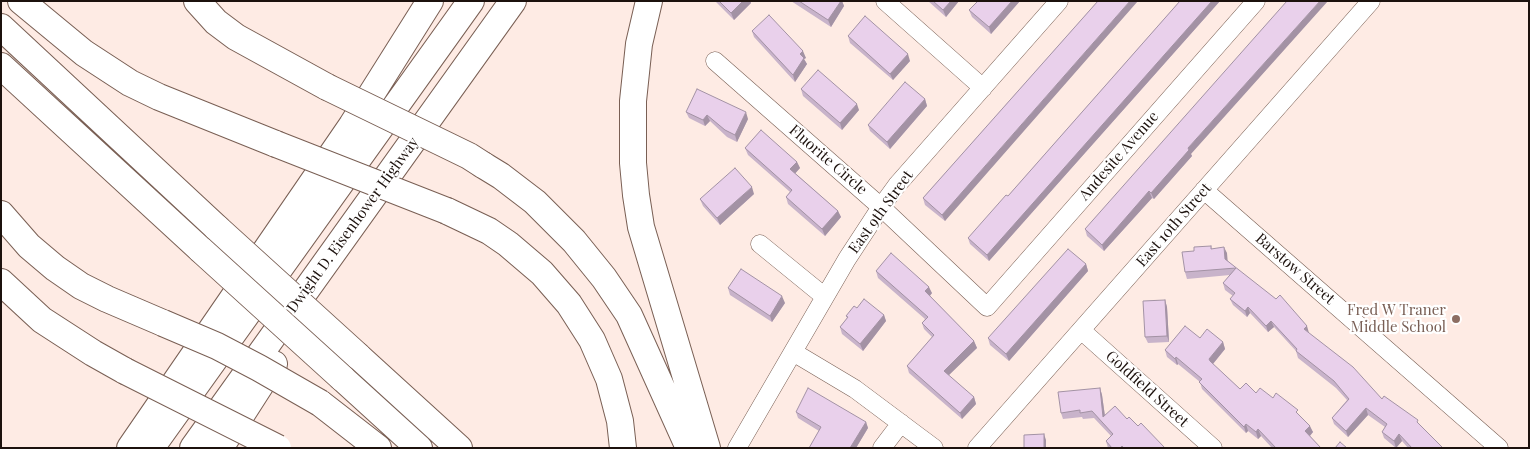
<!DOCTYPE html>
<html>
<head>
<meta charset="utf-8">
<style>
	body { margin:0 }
	#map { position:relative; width:1530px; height:449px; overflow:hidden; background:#feebe4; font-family:"Playfair Display",serif }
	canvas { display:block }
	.frame { position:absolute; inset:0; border:2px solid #1c110d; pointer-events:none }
</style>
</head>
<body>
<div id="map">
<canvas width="1530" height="449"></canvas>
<div class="frame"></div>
</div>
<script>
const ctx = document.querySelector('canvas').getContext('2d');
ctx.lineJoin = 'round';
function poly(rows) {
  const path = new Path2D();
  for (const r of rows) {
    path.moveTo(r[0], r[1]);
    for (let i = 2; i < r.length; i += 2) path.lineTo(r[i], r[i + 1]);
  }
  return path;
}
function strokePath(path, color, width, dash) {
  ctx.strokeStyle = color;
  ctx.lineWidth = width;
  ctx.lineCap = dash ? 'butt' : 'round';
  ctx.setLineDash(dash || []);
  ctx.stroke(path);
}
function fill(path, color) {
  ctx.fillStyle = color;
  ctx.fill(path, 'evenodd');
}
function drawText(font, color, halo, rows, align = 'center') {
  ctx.font = font + ' "Playfair Display",serif';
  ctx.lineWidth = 4.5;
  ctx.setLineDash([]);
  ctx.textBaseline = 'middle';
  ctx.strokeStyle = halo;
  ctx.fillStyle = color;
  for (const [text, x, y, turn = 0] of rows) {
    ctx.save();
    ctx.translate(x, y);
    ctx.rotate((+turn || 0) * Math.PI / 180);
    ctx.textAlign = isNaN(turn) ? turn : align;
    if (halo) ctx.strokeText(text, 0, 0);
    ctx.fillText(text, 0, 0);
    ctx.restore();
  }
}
const minor = poly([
	[885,1,983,88],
	[715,61,881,207,987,307,1256,1],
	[1204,190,1499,448],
	[760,244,825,297],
	[1081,330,1213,448],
	[793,352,855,389,934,448],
	[737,448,847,259,881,207,897,185,1059,1],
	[882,448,901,423],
	[977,448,1371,1]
]);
const highway = poly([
	[21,1,84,53,130,83,159,97,276,144],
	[197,1,216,22,236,37,327,87],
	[649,1,639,44,633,101,633,163,636,195,641,227,707,448],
	[1,27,217,228],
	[1,66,201,250],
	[483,165,501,176,535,202,574,241,604,278,629,315,689,448],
	[447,211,489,231,508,244,542,273,569,304,592,340,609,379,620,421,623,448],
	[1,214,29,246,55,268,81,286,107,299,163,323],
	[1,282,42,320,93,353,125,371],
	[358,356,459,448],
	[342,378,419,448],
	[320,403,378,448],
	[130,448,352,125,430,1],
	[151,448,471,1],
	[193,448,513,1],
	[220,448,274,364]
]);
const highwayBridge = poly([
	[327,87,469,156,483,165],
	[276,144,447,211],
	[217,228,358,356],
	[201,250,342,378],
	[163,323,217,346,259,368,320,403],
	[125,371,278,448]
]);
const wall = poly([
	[715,1,750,1,751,3,734,20],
	[791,1,842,1,844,6,831,27],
	[928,1,959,1,946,17],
	[1020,1,991,34,972,17,969,10],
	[1098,1,945,221,925,205,923,198],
	[1180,1,1220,1,989,261,970,244,968,238,1008,196],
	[752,31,806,58,804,59,807,64,795,82,754,37],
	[848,36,910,61,893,80,850,43],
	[801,89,859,110,842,130,803,96],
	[925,99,927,106,890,149,870,131,868,125],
	[686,112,748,119,737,142,727,137,710,121,705,126,689,118],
	[745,148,797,162,800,168,795,173,838,211,841,217,825,236,788,204,786,197,790,192,748,155],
	[1191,154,1192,156,1154,199,1152,198,1104,251,1087,236,1085,229],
	[754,194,720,225,703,206,700,199],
	[1211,246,1212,249,1227,253,1227,260,1309,333,1382,399,1420,426,1443,448,1408,448,1402,441,1396,448,1384,438,1382,432,1385,427,1368,415,1348,437,1334,424,1332,418,1347,400,1336,388,1298,358,1296,351,1274,327,1268,332,1250,313,1247,317,1233,305,1230,299,1233,296,1225,290,1223,283,1230,275,1187,279,1185,272,1194,251],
	[1086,264,1088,271,1009,361,990,345,988,338],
	[876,271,932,293,930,296,974,341,977,348,948,375,974,397,976,404,962,419,909,373,907,366,932,337,924,329,922,323,925,319,878,278],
	[728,288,785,303,772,322,730,295],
	[1165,300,1167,307,1169,342,1148,343,1145,337],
	[857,308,884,315,886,321,863,351,842,334,840,327,847,318,846,316],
	[1200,338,1223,342,1225,349,1213,364,1240,389,1273,398,1300,416,1313,432,1310,436,1321,448,1272,448,1261,436,1258,439,1248,431,1246,433,1202,389,1200,382,1178,364,1177,365,1167,357,1165,350],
	[1100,388,1102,395,1105,416,1127,419,1165,448,1108,448,1106,441,1111,436,1094,418,1083,419,1082,417,1063,419,1061,413],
	[796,412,866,422,868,428,856,448,809,448,819,431,798,418]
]);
const shadedWall = poly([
	[743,1,750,1,751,3,734,20,731,13],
	[841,1,842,1,844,6,831,27,828,20],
	[951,1,959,1,946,17,943,10],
	[1012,1,1020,1,991,34,989,27],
	[1130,1,1138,1,945,221,942,215],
	[1212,1,1220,1,989,261,987,255],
	[1320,1,1328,1,1191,154,1192,156,1154,199,1151,193,1188,148],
	[803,51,806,58,804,59,807,64,795,82,793,75,800,54],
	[908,54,910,61,893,80,890,74],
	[925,99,927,106,890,149,887,142],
	[857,104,859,110,842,130,840,123],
	[746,112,748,119,737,142,735,135],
	[707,115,710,121,705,126,703,120],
	[797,162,800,168,793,176,790,169],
	[752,187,754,194,720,225,717,218],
	[1149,191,1152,198,1104,251,1102,245],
	[838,211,841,217,825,236,822,229],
	[1224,247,1227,253,1228,265,1225,259],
	[1086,264,1088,271,1009,361,1006,354],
	[929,287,932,293,928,298,925,291],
	[782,296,785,303,772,322,770,316],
	[1165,300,1167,307,1169,342,1167,336],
	[1248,307,1250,313,1247,317,1245,311],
	[884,315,886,321,863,351,860,344],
	[1271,321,1274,327,1268,332,1266,326],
	[1307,326,1309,333,1304,329],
	[974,341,977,348,946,378,944,371],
	[1223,342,1225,349,1212,365,1209,359],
	[1176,357,1178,364,1177,365,1175,359],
	[1100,388,1102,395,1106,424,1103,417],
	[974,397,976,404,962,419,960,413],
	[1366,408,1368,415,1348,437,1346,431],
	[866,422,868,428,856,448,850,448],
	[1246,424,1248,431,1246,433,1244,427],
	[1310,426,1313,432,1308,438,1305,431],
	[1258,429,1261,436,1258,439,1256,432],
	[1044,434,1046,440,1046,448,1044,448],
	[1399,434,1402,441,1396,448,1394,441]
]);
const building = poly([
	[719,1,743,1,731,13,719,1],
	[799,1,841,1,828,20,799,1],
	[933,1,951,1,943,10,933,1],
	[978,1,1012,1,989,27,969,10,978,1],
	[1098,1,1130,1,942,215,923,198,1098,1],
	[1180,1,1212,1,987,255,968,238,1006,195,1008,196,1180,1],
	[1287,1,1320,1,1188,148,1189,150,1151,193,1149,191,1102,245,1085,229,1287,1],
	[769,15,803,51,800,54,804,58,793,75,752,31,769,15],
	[865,16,908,54,890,74,848,36,865,16],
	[818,70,857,104,840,123,801,89,818,70],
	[905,82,925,99,887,142,868,125,905,82],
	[697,89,746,112,735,135,725,130,707,115,703,120,686,112,697,89],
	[761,130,797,162,790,169,838,211,822,229,786,197,792,190,745,148,761,130],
	[735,168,752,187,717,218,700,199,735,168],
	[1211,246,1211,249,1224,247,1225,259,1276,299,1280,295,1307,326,1304,329,1353,367,1382,399,1384,396,1418,420,1417,422,1443,448,1412,448,1399,434,1394,441,1382,432,1387,424,1366,408,1346,431,1332,418,1349,399,1334,381,1296,351,1297,349,1271,321,1266,326,1248,307,1245,311,1230,299,1235,293,1223,283,1236,268,1185,272,1182,252,1194,251,1194,247,1211,246],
	[1068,249,1086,264,1006,354,988,338,1068,249],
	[891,253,929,287,925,291,974,341,944,371,974,397,960,413,907,366,934,335,922,323,928,317,876,271,891,253],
	[741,269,782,296,770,316,728,288,741,269],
	[864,299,884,315,860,344,840,327,848,317,846,316,854,306,857,308,864,299],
	[1165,300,1167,336,1145,337,1143,301,1165,300],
	[1185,326,1200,338,1207,329,1223,342,1209,359,1210,361,1240,389,1246,383,1256,393,1260,388,1273,398,1276,393,1298,410,1296,412,1310,426,1305,431,1321,448,1276,448,1258,429,1256,432,1246,424,1244,427,1199,382,1202,379,1176,357,1175,359,1165,350,1185,326],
	[808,388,866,422,850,448,809,448,821,427,796,412,808,388],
	[1100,388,1103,417,1115,406,1127,419,1129,417,1138,426,1141,423,1165,448,1124,448,1122,446,1120,448,1112,448,1106,441,1113,434,1092,411,1080,413,1080,410,1061,413,1058,392,1100,388],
	[1044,434,1044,448,1024,448,1024,435,1044,434],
	[1340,442,1347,448,1335,448,1340,442]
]);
const markers = [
	[1456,319,5,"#8d6e63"]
];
const streetNames = [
	["Andesite Avenue",1119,156,-49],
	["Fluorite Circle",828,160,41],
	["East 9th Street",881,212,-54],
	["Dwight D. Eisenhower Highway",353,225,-54],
	["East 10th Street",1174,225,-49],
	["Barstow Street",1295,269,41],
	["Goldfield Street",1147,389,42]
];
const educationNames = [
	["Fred W Traner",1446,310],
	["Middle School",1446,327]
];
strokePath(minor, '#795f54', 19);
strokePath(highway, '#795f54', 28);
strokePath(minor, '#fff', 18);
strokePath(highway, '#fff', 26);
strokePath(highwayBridge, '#795f54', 28, []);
strokePath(highwayBridge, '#fff', 26);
fill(wall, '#c8b3ca');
fill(shadedWall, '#a392a4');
fill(building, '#e9d0eb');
strokePath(building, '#a392a4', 1);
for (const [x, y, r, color] of markers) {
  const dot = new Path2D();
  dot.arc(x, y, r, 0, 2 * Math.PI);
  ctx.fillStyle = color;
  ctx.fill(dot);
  strokePath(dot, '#fff', 2);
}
drawText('15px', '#1c110d', '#fff', streetNames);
drawText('15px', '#785e54', '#fff', educationNames, 'right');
</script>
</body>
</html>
